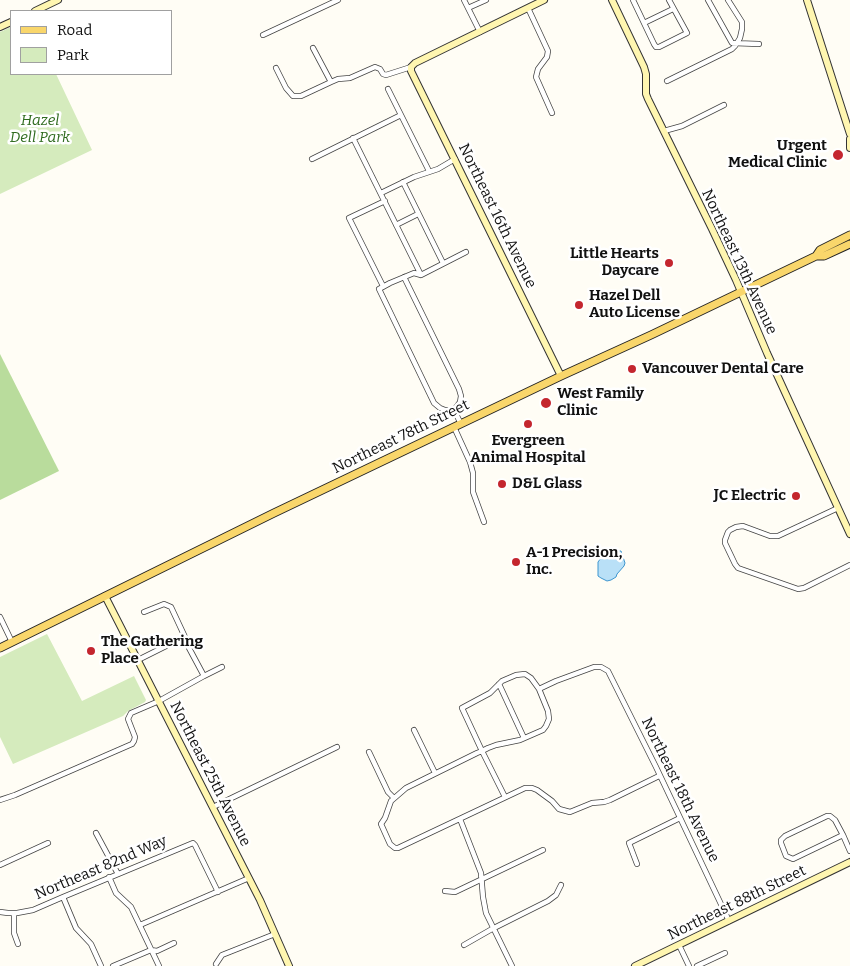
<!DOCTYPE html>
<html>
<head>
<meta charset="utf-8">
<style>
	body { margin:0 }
	#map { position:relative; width:850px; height:966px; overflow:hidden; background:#fffdf5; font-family:Bitter,serif }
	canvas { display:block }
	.legend { position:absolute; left:10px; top:10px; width:162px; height:65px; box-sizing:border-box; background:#fff; border:1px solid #a0a0a0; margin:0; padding:6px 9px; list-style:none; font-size:15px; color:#111 }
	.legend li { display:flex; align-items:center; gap:10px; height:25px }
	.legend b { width:25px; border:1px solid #a0a0a0 }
</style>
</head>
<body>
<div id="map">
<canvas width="850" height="966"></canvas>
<ul class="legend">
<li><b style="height:6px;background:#f9d66b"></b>Road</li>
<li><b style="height:14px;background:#d5ebbd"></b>Park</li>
</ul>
</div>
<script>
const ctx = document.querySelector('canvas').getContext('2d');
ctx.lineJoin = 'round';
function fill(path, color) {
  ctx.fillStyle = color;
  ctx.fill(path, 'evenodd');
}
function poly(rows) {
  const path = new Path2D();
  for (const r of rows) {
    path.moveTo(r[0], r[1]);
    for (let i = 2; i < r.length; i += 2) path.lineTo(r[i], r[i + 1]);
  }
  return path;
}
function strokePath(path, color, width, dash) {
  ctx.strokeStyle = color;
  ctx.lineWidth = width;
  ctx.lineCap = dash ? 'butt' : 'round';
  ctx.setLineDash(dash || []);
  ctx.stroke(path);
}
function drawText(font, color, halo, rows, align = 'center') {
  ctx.font = font + ' Bitter,serif';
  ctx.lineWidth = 5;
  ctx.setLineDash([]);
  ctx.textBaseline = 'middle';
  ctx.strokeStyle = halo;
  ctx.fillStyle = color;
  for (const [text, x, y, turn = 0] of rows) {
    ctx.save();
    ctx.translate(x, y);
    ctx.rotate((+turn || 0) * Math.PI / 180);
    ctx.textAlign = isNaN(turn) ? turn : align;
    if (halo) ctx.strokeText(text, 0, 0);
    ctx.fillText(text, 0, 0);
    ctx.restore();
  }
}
const green = poly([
	[11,27,11,74,56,74,92,150,0,194,0,32],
	[47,634,82,701,134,676,146,700,145,702,128,711,123,716,13,764,0,737,0,657]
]);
const forest = poly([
	[0,354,59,471,0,500]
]);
const water = poly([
	[615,551,621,551,625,563,624,566,617,574,616,577,611,580,607,581,601,578,598,576,598,562,601,558,615,551]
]);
const street = poly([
	[464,0,480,32],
	[633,0,654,44,656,47,659,47,687,33,669,0],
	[708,0,732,43,759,44],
	[468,8,486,0],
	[528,8,548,51,547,57,538,69,536,77,552,113],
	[644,23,673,9],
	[263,35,338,0],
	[276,68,286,88,293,96,301,96,331,82,313,48],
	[667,81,732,49,735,46,740,38,742,29,742,22,728,0],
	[331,82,338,79,350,78,375,67,380,69,383,74,386,75,411,67],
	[388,89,429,171],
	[664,131,682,126,724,105],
	[353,138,421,275],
	[312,159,401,115],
	[403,182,443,263],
	[381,193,414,177,438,169,455,159],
	[396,225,418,214],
	[404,277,459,389,461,396,460,402,454,410,461,424],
	[383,286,349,218,385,201],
	[454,410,445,410,440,408,434,403,379,289,390,283,414,273,421,275,466,252],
	[454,427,470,462,473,473,473,492,484,522],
	[838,508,778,536,770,536,743,526,736,527,730,530,728,532,725,540,725,543,735,564,738,568,798,589,804,588,850,565],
	[144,612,164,604,171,607,185,637,189,648,204,676],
	[0,617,12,642],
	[138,660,166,646],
	[499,684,524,738],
	[539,689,556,681,594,667,601,667,608,671,656,767,729,921],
	[414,730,435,773],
	[369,752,388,792,394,798],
	[505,797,482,751,462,708,490,693,502,681,516,675,525,674,531,678,539,689,548,711,549,719,546,726,543,730,520,740,496,745,488,748,482,751,477,753,406,788,391,801,385,818,381,824,390,844,395,848,398,848,525,788,532,788,537,790,552,801,559,809,570,812,592,803,604,802,610,800,659,776],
	[0,800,15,795,132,744,134,741,135,737,128,719,131,713,159,701,204,676,222,667],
	[213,807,337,747],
	[460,819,481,873,483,897,486,913,512,966],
	[96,833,118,874],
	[843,835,793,859,786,856,781,843,781,840,785,836,827,816,830,816,835,820,843,835,850,851],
	[637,864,629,843,680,818],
	[0,865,48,843],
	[109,877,116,893,131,907,159,966],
	[445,891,455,892,543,850],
	[63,897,76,928,91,944,101,966],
	[0,912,8,913,17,913,33,910,63,897,193,843,195,845,218,892],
	[14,913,14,933,18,944],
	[140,925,249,878],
	[464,945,492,929,548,901,556,895,561,885],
	[679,945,689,966],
	[216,964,222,955,275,934],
	[113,966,151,950,157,951,174,943],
	[697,966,725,953]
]);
const secondary = poly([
	[544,0,415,63,411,67,411,71,561,376],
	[612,0,644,67,646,74,646,94,648,99,712,229,736,280,767,353,850,534],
	[807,0,850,134],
	[35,11,58,0],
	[0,27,11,22],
	[850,139,850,148],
	[105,596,260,900,289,966],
	[635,966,850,862]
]);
const primary = poly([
	[816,256,820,250,850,235],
	[0,648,274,513,561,376,651,335,816,256,824,256,850,244]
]);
const markers = [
	[838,155,6,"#c4262e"],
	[669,263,5,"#c4262e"],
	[579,305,5,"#c4262e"],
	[632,369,5,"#c4262e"],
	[546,403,6,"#c4262e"],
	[528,424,5,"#c4262e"],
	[502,484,5,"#c4262e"],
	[796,496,5,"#c4262e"],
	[516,562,5,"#c4262e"],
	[91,651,5,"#c4262e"]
];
const parkNames = [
	["Hazel",40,121],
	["Dell Park",40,138]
];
const poiNames = [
	["Urgent",827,146,"right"],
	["Medical Clinic",827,163,"right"],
	["Little Hearts",659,254,"right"],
	["Daycare",659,271,"right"],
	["Hazel Dell",589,296],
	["Auto License",589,313],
	["Vancouver Dental Care",642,369],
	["West Family",557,394],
	["Clinic",557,411],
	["Evergreen",528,441,"center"],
	["Animal Hospital",528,458,"center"],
	["D&L Glass",512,484],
	["JC Electric",786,496,"right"],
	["A-1 Precision,",526,553],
	["Inc.",526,570],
	["The Gathering",101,642],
	["Place",101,659]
];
const streetNames = [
	["Northeast 16th Avenue",497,216,64],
	["Northeast 13th Avenue",739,262,65],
	["Northeast 78th Street",401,437,-26],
	["Northeast 25th Avenue",210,774,63],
	["Northeast 18th Avenue",680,790,64],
	["Northeast 82nd Way",101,868,-23],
	["Northeast 88th Street",737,903,-26]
];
fill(green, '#d5ebbd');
fill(forest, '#b9dc9c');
fill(water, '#b9e0f7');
strokePath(water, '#3f96cf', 1);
strokePath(street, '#444', 6);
strokePath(secondary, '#333', 8);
strokePath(primary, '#222', 9);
strokePath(street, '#fff', 4.5);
strokePath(secondary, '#fff6b0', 6);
strokePath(primary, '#f9d66b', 7);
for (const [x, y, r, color] of markers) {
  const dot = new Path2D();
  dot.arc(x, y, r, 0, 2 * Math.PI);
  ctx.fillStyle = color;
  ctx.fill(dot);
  strokePath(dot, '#fff', 2);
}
drawText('italic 15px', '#2f6b1f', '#fff', parkNames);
drawText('bold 15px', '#111', '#fff', poiNames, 'left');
drawText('15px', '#111', '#fff', streetNames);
</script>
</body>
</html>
